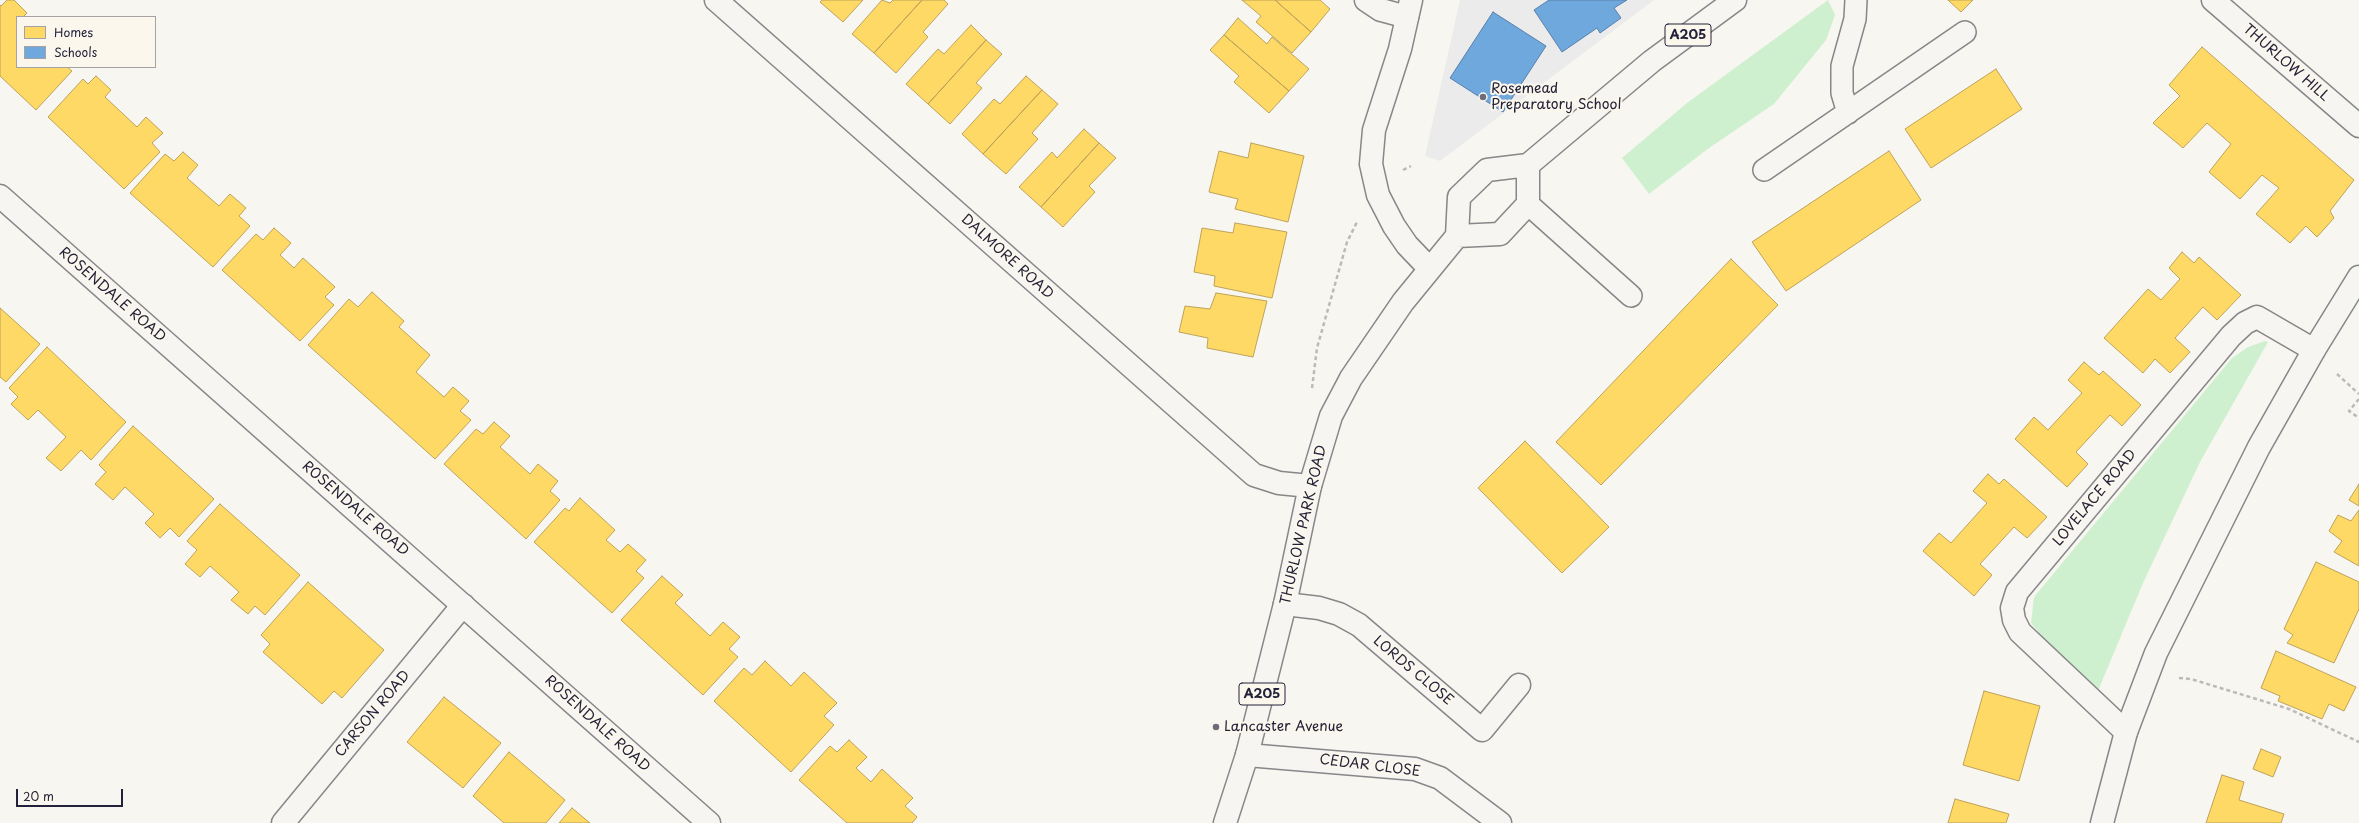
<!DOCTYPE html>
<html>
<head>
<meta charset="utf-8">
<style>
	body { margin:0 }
	#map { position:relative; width:2359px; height:823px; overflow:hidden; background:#f8f6f0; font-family:"Playpen Sans",sans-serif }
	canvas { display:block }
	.legend { position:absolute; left:16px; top:16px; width:140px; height:52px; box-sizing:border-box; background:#fbf7ec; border:1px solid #a4a2a5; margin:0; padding:5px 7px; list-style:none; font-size:12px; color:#22223b }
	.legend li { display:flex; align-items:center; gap:8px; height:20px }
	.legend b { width:20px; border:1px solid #a4a2a5 }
	.scale { position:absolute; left:16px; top:789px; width:107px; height:18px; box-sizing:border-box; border:2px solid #22223b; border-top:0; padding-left:5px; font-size:12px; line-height:14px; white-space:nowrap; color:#22223b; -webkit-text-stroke:3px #fbf7ec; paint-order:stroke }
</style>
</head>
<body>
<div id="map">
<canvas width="2359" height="823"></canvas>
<ul class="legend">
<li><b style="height:11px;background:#ffd966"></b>Homes</li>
<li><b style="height:11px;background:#6fa8dc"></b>Schools</li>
</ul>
<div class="scale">20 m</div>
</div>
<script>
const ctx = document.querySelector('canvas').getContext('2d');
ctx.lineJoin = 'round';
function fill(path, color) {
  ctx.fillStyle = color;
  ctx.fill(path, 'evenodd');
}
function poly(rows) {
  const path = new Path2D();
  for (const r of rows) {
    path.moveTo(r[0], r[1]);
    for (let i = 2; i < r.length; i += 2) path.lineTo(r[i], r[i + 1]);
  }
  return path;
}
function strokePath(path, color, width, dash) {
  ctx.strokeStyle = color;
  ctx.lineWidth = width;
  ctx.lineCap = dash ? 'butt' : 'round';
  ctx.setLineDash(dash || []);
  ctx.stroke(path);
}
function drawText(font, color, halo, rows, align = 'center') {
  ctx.font = font + ' "Playpen Sans",sans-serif';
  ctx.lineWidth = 4;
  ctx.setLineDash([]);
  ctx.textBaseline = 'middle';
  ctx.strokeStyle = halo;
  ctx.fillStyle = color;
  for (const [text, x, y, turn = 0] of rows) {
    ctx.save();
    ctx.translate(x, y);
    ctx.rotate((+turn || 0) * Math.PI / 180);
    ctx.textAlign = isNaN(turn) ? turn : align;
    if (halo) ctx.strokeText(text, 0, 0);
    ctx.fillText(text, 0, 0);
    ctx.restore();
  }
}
const built = poly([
	[1460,0,1654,0,1440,161,1425,156]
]);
const green = poly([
	[1828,0,1835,15,1826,40,1774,104,1709,148,1649,194,1622,158,1687,103],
	[2265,341,2268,342,2200,462,2143,583,2098,691,2061,659,2031,623,2034,597,2232,358,2248,347]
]);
const homes = poly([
	[7,0,14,0,27,13,23,17,17,17,17,67,67,67,72,71,36,110,0,76,0,5,1,6,7,0],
	[822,0,863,0,843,22,820,2,822,0],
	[882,0,890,3,893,0,922,0,874,53,852,34,882,0],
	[922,0,944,0,948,4,923,32,928,37,896,73,874,53,922,0],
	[1242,0,1275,0,1311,32,1292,53,1256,22,1261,16,1242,0],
	[1275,0,1320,0,1330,9,1311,32,1275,0],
	[1948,0,1973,0,1961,12,1948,0],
	[1238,18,1267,44,1272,37,1309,69,1289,91,1224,35,1238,18],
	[971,25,986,40,928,104,906,84,938,49,944,54,971,25],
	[1224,35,1289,91,1269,113,1234,82,1239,76,1210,50,1224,35],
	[986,40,1002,54,976,83,982,88,950,124,928,104,986,40],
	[2202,47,2354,180,2330,211,2334,218,2317,237,2306,226,2290,243,2256,214,2279,188,2262,175,2240,199,2209,172,2231,144,2207,123,2183,148,2153,123,2180,96,2169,85,2202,47],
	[1996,69,2022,109,1931,168,1905,129,1996,69],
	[96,76,111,90,105,97,137,127,146,117,163,133,152,143,160,152,124,189,48,117,83,79,88,84,96,76],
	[1026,76,1042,90,983,154,962,134,994,99,1000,104,1026,76],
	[1042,90,1058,104,1032,133,1038,139,1006,174,983,154,1042,90],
	[1084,129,1099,143,1041,207,1019,187,1052,152,1057,158,1084,129],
	[1099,143,1116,158,1089,186,1095,192,1063,227,1041,207,1099,143],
	[1251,143,1304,156,1288,222,1235,209,1238,199,1209,192,1219,151,1248,158,1251,143],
	[1889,151,1921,200,1786,291,1752,242,1889,151],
	[183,152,198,165,187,178,219,206,230,194,246,208,239,216,250,226,213,267,130,193,165,154,174,161,183,152],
	[1235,223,1287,232,1272,298,1214,286,1215,276,1194,272,1202,228,1233,233,1235,223],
	[274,228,291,243,280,255,294,268,303,258,335,287,325,297,334,305,300,341,222,270,256,234,263,240,274,228],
	[2182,252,2194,263,2199,257,2241,295,2217,320,2203,307,2175,338,2190,352,2170,373,2155,359,2143,373,2104,338,2148,289,2161,300,2180,279,2169,268,2182,252],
	[1731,259,1778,305,1601,485,1556,442,1731,259],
	[372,292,404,321,399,327,430,355,416,372,444,397,453,387,469,401,460,411,471,420,435,459,308,345,349,299,358,307,372,292],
	[1216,293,1267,301,1253,357,1207,348,1208,338,1179,332,1185,306,1210,309,1216,293],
	[0,308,40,344,6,382,0,377,0,308],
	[47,347,126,422,91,460,81,450,61,471,46,458,66,437,38,410,28,420,11,404,18,397,9,388,47,347],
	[2084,362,2099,375,2103,371,2141,405,2122,426,2110,415,2076,452,2088,464,2067,487,2015,439,2034,417,2048,430,2082,393,2068,380,2084,362],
	[494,422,510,436,500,447,530,474,538,464,558,481,550,491,560,500,526,539,444,464,476,429,483,434,494,422],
	[133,426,214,499,179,537,170,528,160,538,145,523,154,514,125,487,113,500,95,484,106,472,99,465,133,426],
	[1525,441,1609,527,1562,573,1478,488,1525,441],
	[1988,474,1999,484,2004,479,2047,517,2027,538,2014,527,1980,564,1992,575,1974,596,1923,551,1939,533,1951,543,1987,503,1973,491,1988,474],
	[2359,484,2359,506,2349,500,2359,484],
	[580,498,615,530,606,540,620,552,628,544,646,560,636,571,644,578,612,613,534,542,565,508,569,511,580,498],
	[220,504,300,575,265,615,255,606,248,614,231,600,239,592,210,566,200,577,185,564,197,550,187,541,220,504],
	[2359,510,2359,566,2334,552,2342,541,2329,531,2338,515,2351,521,2359,510],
	[2316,562,2359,582,2359,609,2334,663,2287,643,2293,635,2284,629,2316,562],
	[662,576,683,595,675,603,710,636,723,622,740,637,729,649,738,657,703,695,621,620,662,576],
	[308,582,384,650,342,698,334,691,322,704,263,652,270,644,261,635,308,582],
	[2276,651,2356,687,2344,711,2329,704,2322,719,2278,701,2280,696,2261,688,2276,651],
	[765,661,791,686,804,672,837,703,824,716,834,725,791,772,714,701,744,668,752,675,765,661],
	[1984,691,2040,706,2019,781,1963,765,1984,691],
	[444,697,501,743,463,788,407,742,444,697],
	[849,740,867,757,856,768,871,782,882,769,913,798,905,806,917,817,912,823,847,823,799,780,830,746,837,752,849,740],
	[2261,749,2281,757,2273,777,2253,769,2261,749],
	[509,752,565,800,546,823,504,823,473,796,509,752],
	[2222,775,2244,782,2239,800,2284,814,2281,823,2206,823,2222,775],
	[1955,799,2009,814,2006,823,1948,823,1955,799],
	[572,808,590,823,559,823,572,808]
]);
const schools = poly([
	[1549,0,1627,0,1614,8,1621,18,1600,33,1597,28,1562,52,1534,10,1549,0],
	[1493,12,1546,46,1503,112,1450,78,1493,12]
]);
const path = poly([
	[1403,170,1411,166],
	[2337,374,2359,394],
	[1312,388,1317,348,1347,242,1357,222],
	[2359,399,2349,411,2359,418],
	[2179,678,2191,679,2289,709,2359,742]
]);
const lane = poly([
	[1848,113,1842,93,1842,66,1855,19,1856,0],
	[1764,170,1965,32],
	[1528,204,1631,296]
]);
const street = poly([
	[716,0,1254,475,1279,483,1310,486],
	[1366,0,1381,10,1407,17],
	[2213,0,2359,126],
	[1285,604,1319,608,1339,614,1359,625,1482,730,1519,685],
	[2126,732,2020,632,2014,620,2012,608,2017,592,2231,336,2245,323,2257,317,2314,350],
	[1247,755,1415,769,1440,778,1500,823],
	[283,823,463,605]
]);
const secondary = poly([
	[1411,0,1400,49,1374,130,1371,164,1378,195,1394,226,1407,245,1429,268],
	[0,196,709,823],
	[2102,823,2126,732,2156,653,2259,447,2314,350,2359,277]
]);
const highway = poly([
	[1457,236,1500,234,1528,204,1528,165],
	[1225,823,1247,755,1285,604,1310,486,1331,416,1351,378,1403,302,1457,236,1459,197,1487,170,1528,165,1652,61,1735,0]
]);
const markers = [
	[1483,97,4,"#6d6c7a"],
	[1216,727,4,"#6d6c7a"]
];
const shields = [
	[1688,35,46],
	[1262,694,46]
];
const shieldNames = [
	["A205",1688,35],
	["A205",1262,694]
];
const streetNames = [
	["THURLOW HILL",2286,63,41],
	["DALMORE ROAD",1007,257,42],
	["ROSENDALE ROAD",112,295,41],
	["LOVELACE ROAD",2095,498,-50],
	["ROSENDALE ROAD",355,509,41],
	["THURLOW PARK ROAD",1304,525,-77],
	["LORDS CLOSE",1413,671,40],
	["CARSON ROAD",373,714,-50],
	["ROSENDALE ROAD",597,724,42],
	["CEDAR CLOSE",1370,766,7]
];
const poiNames = [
	["Rosemead",1491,89],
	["Preparatory School",1491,105],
	["Lancaster Avenue",1224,727]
];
fill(built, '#ebebec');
fill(green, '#cff0ce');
fill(homes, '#ffd966');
strokePath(homes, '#bda259', 1);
fill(schools, '#6fa8dc');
strokePath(schools, '#5880ac', 1);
strokePath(lane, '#878688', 24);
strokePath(street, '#878688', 25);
strokePath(secondary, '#878688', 25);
strokePath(highway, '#878688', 25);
strokePath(path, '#bcbab9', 2.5, [4, 3]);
strokePath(lane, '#f6f5f1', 21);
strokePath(street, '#f6f5f1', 22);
strokePath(secondary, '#f6f5f1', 22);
strokePath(highway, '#f6f5f1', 22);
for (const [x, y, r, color] of markers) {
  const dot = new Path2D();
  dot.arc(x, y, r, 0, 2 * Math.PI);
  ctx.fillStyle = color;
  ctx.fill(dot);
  strokePath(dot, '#fbf7ec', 1.5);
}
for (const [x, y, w] of shields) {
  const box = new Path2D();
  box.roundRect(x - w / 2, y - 11, w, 22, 3);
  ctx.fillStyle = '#fbf7ec';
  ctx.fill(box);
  strokePath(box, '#22223b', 1);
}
drawText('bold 13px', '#22223b', null, shieldNames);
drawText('14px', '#22223b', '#fbf7ec', streetNames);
drawText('14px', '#22223b', '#fbf7ec', poiNames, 'left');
</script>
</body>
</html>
